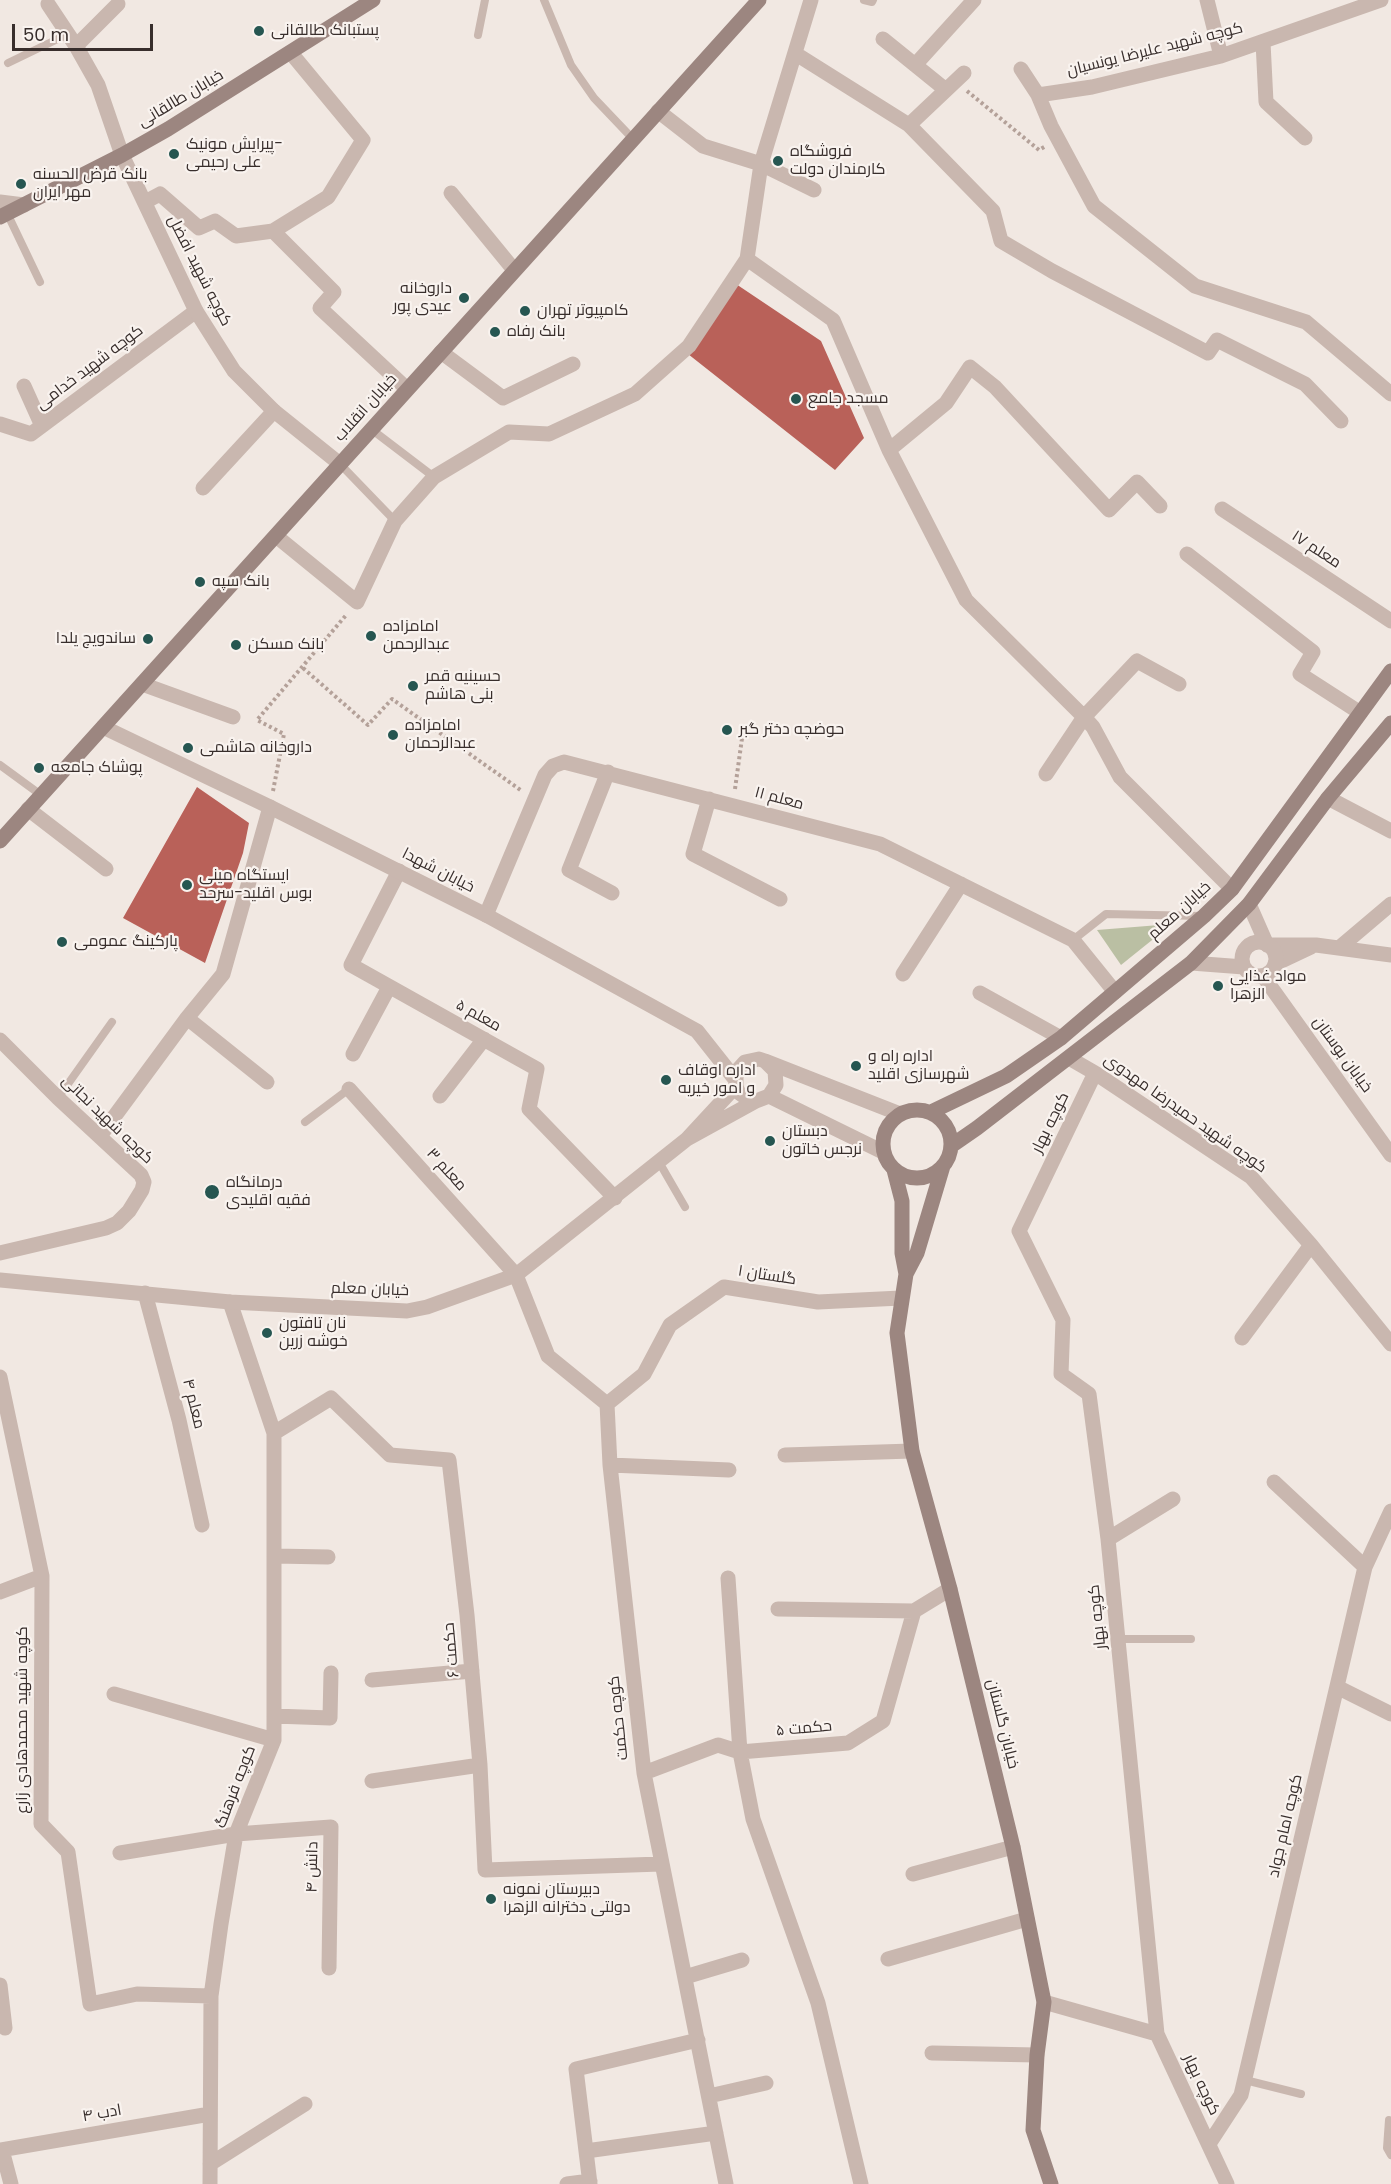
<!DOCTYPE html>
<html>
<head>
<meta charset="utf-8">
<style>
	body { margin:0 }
	#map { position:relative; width:1391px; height:2184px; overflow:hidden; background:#f1e8e2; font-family:Poppins,sans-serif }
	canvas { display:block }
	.scale { position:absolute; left:12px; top:24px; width:141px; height:27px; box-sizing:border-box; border:3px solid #382e2c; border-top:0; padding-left:8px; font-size:18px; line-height:21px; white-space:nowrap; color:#382e2c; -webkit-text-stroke:4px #f9f3ef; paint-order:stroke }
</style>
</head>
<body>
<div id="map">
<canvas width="1391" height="2184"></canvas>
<div class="scale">50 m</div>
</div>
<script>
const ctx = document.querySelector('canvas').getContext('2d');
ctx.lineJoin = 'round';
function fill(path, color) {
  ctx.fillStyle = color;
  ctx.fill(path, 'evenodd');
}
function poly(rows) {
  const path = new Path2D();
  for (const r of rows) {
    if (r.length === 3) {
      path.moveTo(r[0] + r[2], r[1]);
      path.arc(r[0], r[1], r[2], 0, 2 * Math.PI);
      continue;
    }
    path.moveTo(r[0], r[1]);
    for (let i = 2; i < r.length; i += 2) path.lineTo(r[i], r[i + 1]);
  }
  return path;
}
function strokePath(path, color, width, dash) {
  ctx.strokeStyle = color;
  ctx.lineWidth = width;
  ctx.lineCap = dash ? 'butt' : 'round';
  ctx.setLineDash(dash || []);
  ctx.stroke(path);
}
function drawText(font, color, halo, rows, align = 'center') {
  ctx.font = font + ' Poppins,Cairo,sans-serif';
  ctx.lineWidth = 4.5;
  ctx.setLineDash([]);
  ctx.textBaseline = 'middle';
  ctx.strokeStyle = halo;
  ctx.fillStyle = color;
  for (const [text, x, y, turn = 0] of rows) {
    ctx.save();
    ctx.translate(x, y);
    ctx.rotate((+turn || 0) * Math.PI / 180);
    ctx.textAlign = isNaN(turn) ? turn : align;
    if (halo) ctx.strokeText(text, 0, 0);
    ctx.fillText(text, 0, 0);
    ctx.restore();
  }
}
const green = poly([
	[1172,924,1121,965,1097,930]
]);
const building = poly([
	[736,284,821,341,864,438,835,470,688,354],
	[197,787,249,823,243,853,205,963,123,918]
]);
const path = poly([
	[967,91,1039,150,1046,146],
	[303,668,368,725,392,699,522,791],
	[735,789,743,731],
	[273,791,284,734,257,720,347,614]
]);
const service = poly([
	[544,0,571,65,594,98,633,139],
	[864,0,872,2,873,0],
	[478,35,485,0],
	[8,63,68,34],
	[7,213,40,282],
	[371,429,434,477],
	[340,464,395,521],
	[0,765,41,795],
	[1073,940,1106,914,1202,916],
	[58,1098,112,1022],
	[305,1122,349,1089],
	[659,1162,685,1207],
	[1118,1639,1191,1639],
	[1245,2080,1301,2094],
	[1389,2120,1387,2148,1391,2155]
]);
const minor = poly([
	[811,0,761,164,747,259,833,320,889,450,966,600,1084,717,1093,727,1120,777,1232,889],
	[1207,0,1221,56],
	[48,4,76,46],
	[118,4,76,46,98,85,122,155],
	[883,39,946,90],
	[1263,42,1266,102,1305,138],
	[291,53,363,140,328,197,273,231,334,292,320,308,407,389],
	[796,54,909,125,993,211,1001,241,1052,271,1208,353,1217,340,1305,384,1341,421],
	[915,65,974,0],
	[1021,69,1038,95,1051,126,1094,206,1195,286,1306,322,1391,394],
	[1038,95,1092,87,1221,56,1381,0],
	[658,111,703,146,761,164,814,190],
	[909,125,964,73],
	[451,193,514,270],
	[0,202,24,205],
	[145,202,160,194,199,228,215,221,236,236,273,231],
	[441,352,503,398,573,364],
	[24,386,42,426],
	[0,424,31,434,196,311],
	[889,450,946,403,970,367,995,387,1109,510,1137,482,1160,506],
	[203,488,274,411],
	[1222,509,1391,621],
	[276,536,357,602,395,521,434,477,509,432,549,434,635,394,689,346,747,259],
	[1187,554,1313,652,1300,674,1359,712],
	[142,684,233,717],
	[608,772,569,870,612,893],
	[1046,774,1084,717,1137,661,1179,684],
	[1328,798,1391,831],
	[709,799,693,854,780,899],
	[28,809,106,869],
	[399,871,351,965,537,1069,529,1109,615,1198],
	[486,915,545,775,553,766,564,762,880,844,1073,940,1115,992],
	[1267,945,1316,945,1391,955],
	[1339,948,1391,904],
	[1275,964,1311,947],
	[903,974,961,884],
	[980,993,1061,1038],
	[187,1018,267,1082],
	[0,1040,58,1098,141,1175,144,1182,142,1190,129,1211,117,1223,106,1228,0,1253],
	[353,1054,389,987],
	[1069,1058,1095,1073,1251,1177,1311,1245,1391,1344],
	[1095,1073,1019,1231,1063,1320,1061,1374,1089,1394,1108,1539,1157,2034,1227,2184],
	[349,1089,516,1275,548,1356,607,1404,610,1465,644,1773,726,2184],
	[440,1096,484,1039],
	[100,1136,187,1018,223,974,270,807],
	[145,1293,179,1420,202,1525],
	[1242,1338,1311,1245],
	[0,1377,42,1576,41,1824,68,1852,90,2004,137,1994,211,1996],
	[607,1404,644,1374,670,1325,724,1287,818,1302,901,1298],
	[274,1433,331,1398,390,1455,449,1460,467,1615,480,1765,485,1870,661,1864],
	[785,1455,912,1451],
	[610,1465,729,1470],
	[1274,1482,1365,1567],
	[1108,1539,1173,1499],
	[274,1556,328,1557],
	[728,1578,740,1752,753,1819,818,2003,861,2184],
	[0,1592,42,1576],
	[778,1609,914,1611],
	[372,1680,472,1671],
	[1337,1687,1391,1714],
	[114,1694,274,1740],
	[274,1716,330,1718,331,1673],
	[644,1773,718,1745,740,1752,848,1743,883,1721,914,1611,950,1589],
	[372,1781,480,1765],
	[120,1853,236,1834,331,1827,329,1968],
	[913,1874,1013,1847],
	[888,1959,1027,1919],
	[685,1977,742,1960],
	[0,1985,5,2028],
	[1044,2002,1157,2034],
	[932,2053,1037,2055],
	[709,2096,766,2083],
	[1209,2144,1241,2095,1365,1567,1391,1511],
	[0,2150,210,2114],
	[2,2150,11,2184],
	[586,2151,716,2133],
	[210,2164,305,2104],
	[210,2184,211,1996,221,1924,236,1834,274,1740,274,1433,230,1302],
	[567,2184,590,2181],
	[590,2184,576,2069,698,2040]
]);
const tertiary = poly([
	[122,155,196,311,234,371,274,411,340,464],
	[103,727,270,807,486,915,697,1031,735,1079],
	[1249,904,1267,945],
	[1259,959,17],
	[1191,963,1244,967],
	[1263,976,1391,1155],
	[765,1061,775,1071,776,1085,769,1096,756,1101,749,1100,738,1092,736,1086,736,1072,745,1062,759,1059,765,1061,900,1114],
	[736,1086,687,1139,756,1101],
	[769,1096,883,1152],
	[0,1280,230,1302,407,1311,427,1307,516,1275,687,1139]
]);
const secondary = poly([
	[0,217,122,155,168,129,373,0],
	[0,841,759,0],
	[917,1144,34],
	[931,1112,1006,1076,1061,1038,1204,916,1232,889,1391,671],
	[951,1146,977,1128,1191,963,1249,904,1328,798,1391,723],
	[894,1170,902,1201,902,1253,906,1274,917,1253,943,1166],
	[906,1274,897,1333,912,1451,950,1589,1013,1847,1044,2002,1037,2055,1033,2130,1051,2184]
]);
const markers = [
	[259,31,6,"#265651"],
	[174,154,6,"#265651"],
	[778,161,6,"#265651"],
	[21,184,6,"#265651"],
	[464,298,6,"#265651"],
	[525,311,6,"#265651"],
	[495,332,6,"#265651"],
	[796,399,6,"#265651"],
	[200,582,6,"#265651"],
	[371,636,6,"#265651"],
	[148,639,6,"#265651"],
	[236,645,6,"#265651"],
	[413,686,6,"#265651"],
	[727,730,6,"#265651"],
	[393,735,6,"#265651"],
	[188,748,6,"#265651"],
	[39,768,6,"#265651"],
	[187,885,6,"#265651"],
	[62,942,6,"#265651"],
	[1218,986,6,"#265651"],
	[856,1066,6,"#265651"],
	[666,1080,6,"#265651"],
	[770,1141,6,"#265651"],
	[212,1192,8,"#265651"],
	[267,1333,6,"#265651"],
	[491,1899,6,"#265651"]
];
const poiNames = [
	["پستبانک طالقانی",271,31],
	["پیرایش مونیک-",186,145],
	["علی رحیمی",186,163],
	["فروشگاه",790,152],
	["کارمندان دولت",790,170],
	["بانک قرض الحسنه",33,175],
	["مهر ایران",33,193],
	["داروخانه",452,289,"right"],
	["عیدی پور",452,307,"right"],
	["کامپیوتر تهران",537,311],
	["بانک رفاه",507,332],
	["مسجد جامع",808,399],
	["بانک سپه",212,582],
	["امامزاده",383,627],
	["عبدالرحمن",383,645],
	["ساندویچ یلدا",136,639,"right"],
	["بانک مسکن",248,645],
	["حسینیه قمر",425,677],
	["بنی هاشم",425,695],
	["امامزاده",405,726],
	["عبدالرحمان",405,744],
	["حوضچه دختر گبر",739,730],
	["داروخانه هاشمی",200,748],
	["پوشاک جامعه",51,768],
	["ایستگاه مینی",199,876],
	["بوس اقلید-سرحد",199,894],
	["پارکینگ عمومی",74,942],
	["مواد غذایی",1230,977],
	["الزهرا",1230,995],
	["اداره راه و",868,1057],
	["شهرسازی اقلید",868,1075],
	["اداره اوقاف",678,1071],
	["و امور خیریه",678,1089],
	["دبستان",782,1132],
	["نرجس خاتون",782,1150],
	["درمانگاه",226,1183],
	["فقیه اقلیدی",226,1201],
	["نان تافتون",279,1324],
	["خوشه زرین",279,1342],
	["دبیرستان نمونه",503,1890],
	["دولتی دخترانه الزهرا",503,1908]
];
const streetNames = [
	["کوچه شهید علیرضا یونسیان",1155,50,-14],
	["خیابان طالقانی",181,99,-31],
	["کوچه شهید افضل",199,271,63],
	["کوچه شهید خدامی",90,368,-37],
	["خیابان انقلاب",366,408,-48],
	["معلم ۱۷",1316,550,33],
	["معلم ۱۱",779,799,15],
	["خیابان شهدا",438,871,27],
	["خیابان معلم",1180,911,-42],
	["معلم ۵",478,1016,29],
	["خیابان بوستان",1342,1055,54],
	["کوچه شهید حمیدرضا مهدوی",1185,1114,35],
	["کوچه شهید نجاتی",107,1120,44],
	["کوچه بهار",1051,1123,-64],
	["معلم ۳",446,1170,48],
	["گلستان ۱",767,1276,9],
	["خیابان معلم",370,1290,2],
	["معلم ۴",193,1404,76],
	["کوچه بهار",1098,1617,-96],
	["حکمت ۶",452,1650,-95],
	["کوچه حکمت",619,1718,-96],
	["کوچه شهید محمدهادی زارع",23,1720,-90],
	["خیابان گلستان",1002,1724,76],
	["حکمت ۵",804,1729,-5],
	["کوچه فرهنگ",236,1787,-69],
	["کوچه امام جواد",1286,1826,-77],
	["دانش ۴",313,1867,-89],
	["کوچه بهار",1201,2085,65],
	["ادب ۴",102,2114,-10]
];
fill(green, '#babfa3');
fill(building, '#b96159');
strokePath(path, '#b4a199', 4, [3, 3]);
strokePath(service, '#c9b7af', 8);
strokePath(minor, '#c9b7af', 15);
strokePath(tertiary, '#c9b7af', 15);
strokePath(secondary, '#9c8680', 15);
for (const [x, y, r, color] of markers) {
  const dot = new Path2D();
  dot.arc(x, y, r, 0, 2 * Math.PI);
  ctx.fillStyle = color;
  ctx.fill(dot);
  strokePath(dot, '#f9f3ef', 2);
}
drawText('16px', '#382e2c', '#f9f3ef', poiNames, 'left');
drawText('16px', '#382e2c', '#f9f3ef', streetNames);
</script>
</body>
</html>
